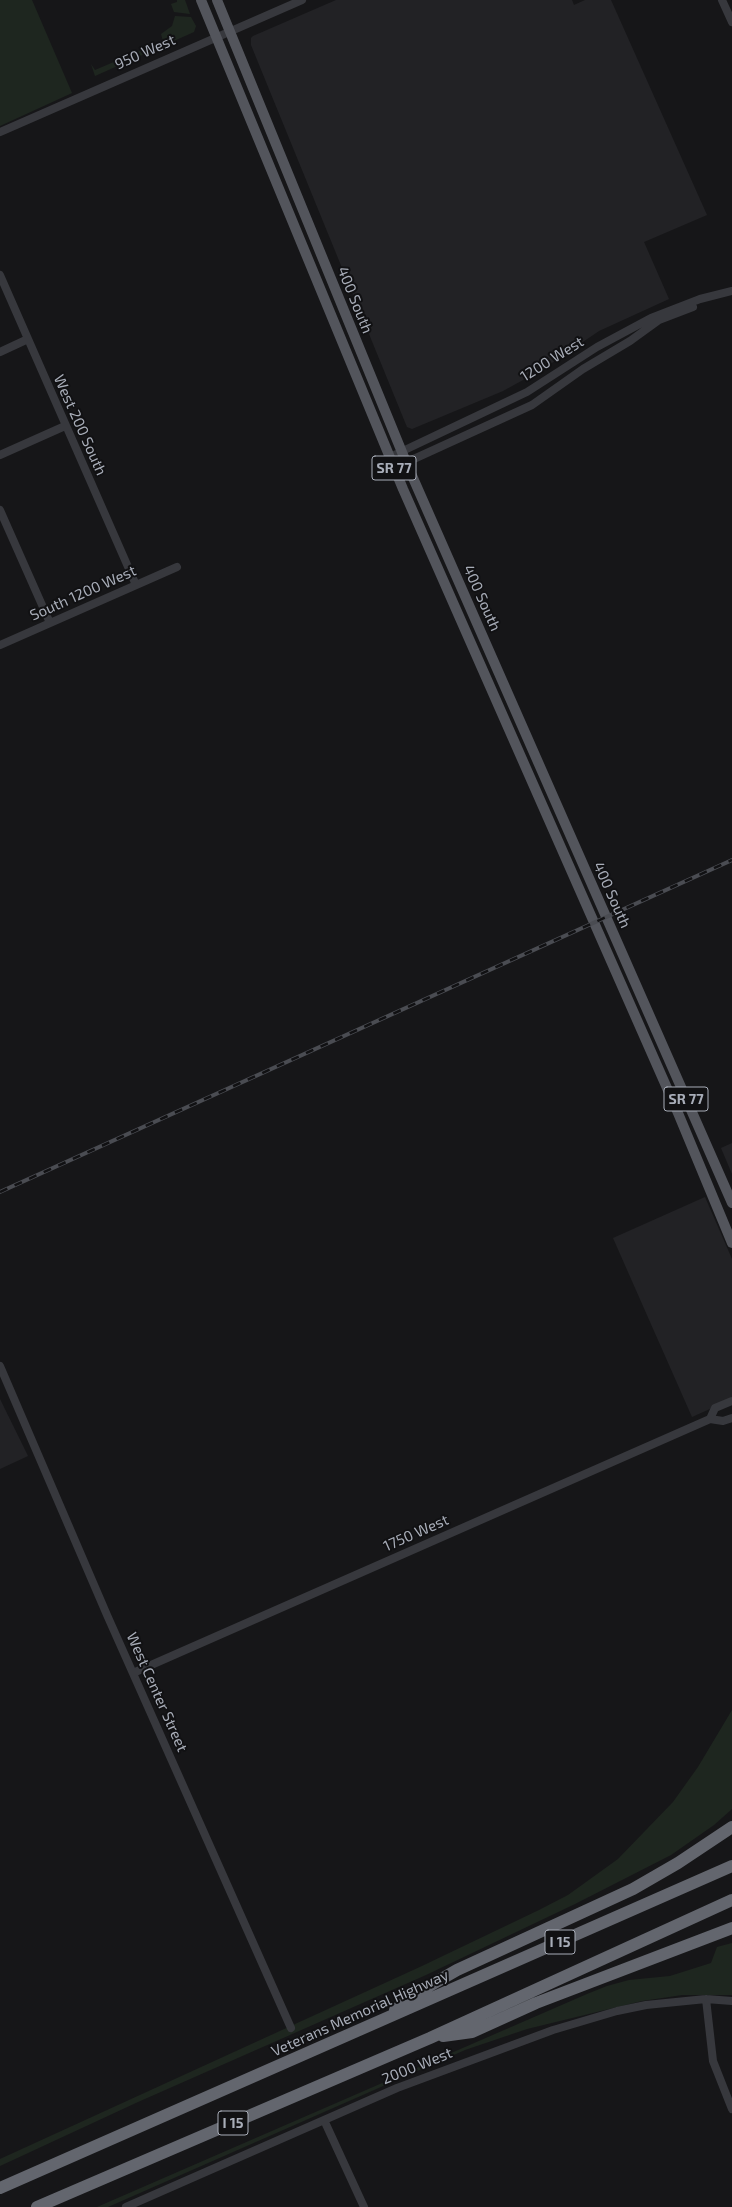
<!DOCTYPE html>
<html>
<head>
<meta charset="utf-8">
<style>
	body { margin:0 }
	canvas { display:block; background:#161618 }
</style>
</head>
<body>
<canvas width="732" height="2207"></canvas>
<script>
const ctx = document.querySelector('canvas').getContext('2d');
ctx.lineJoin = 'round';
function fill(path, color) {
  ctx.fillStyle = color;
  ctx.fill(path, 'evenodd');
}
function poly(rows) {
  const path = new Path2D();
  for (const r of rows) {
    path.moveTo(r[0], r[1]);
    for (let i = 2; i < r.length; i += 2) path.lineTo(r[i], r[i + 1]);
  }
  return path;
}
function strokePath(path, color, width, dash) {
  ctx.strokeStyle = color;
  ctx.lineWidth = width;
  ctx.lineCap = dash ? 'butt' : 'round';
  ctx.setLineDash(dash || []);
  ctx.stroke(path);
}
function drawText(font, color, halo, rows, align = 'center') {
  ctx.font = font + ' "Exo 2",sans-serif';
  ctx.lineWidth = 4;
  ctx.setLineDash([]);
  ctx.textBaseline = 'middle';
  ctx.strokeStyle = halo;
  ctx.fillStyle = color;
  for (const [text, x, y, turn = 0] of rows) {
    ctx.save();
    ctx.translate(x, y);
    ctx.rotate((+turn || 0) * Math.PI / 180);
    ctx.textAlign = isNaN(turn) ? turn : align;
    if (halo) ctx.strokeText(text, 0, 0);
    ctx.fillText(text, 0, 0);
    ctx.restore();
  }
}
const built = poly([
	[336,0,572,0,574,5,585,0,611,0,707,215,644,242,669,299,599,331,543,369,503,391,412,429,407,427,251,45,251,38,253,36],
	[732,1143,732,1174,721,1148],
	[705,1197,732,1259,732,1399,692,1417,613,1238],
	[0,1399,28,1456,0,1469]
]);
const green = poly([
	[0,0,32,0,72,93,0,126],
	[177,0,185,0,190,14,174,12,171,4,177,2],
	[175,16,191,17,196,26,194,32,95,76,91,64,95,70,163,41,161,34,172,26],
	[732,1710,732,1809,714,1825,671,1855,575,1904,426,1975,138,2102,0,2166,0,2159,422,1966,539,1910,568,1895,618,1859,673,1802,698,1767],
	[732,1943,732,1995,682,1995,642,2001,527,2029,465,2050,108,2207,97,2207,587,1994,607,1986,629,1980,670,1976,711,1963,717,1947]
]);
const minor = poly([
	[722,0,732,22],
	[0,132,302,0],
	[0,275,136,585],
	[0,352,28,339],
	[0,455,65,426],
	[390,457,527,392,597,347,651,318,700,299,732,291],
	[394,468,532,405,583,369,630,341,659,320,693,307],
	[0,510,50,623],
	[0,645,177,567],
	[0,1366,107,1615,291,2028],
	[710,1419,715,1408,732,1401],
	[133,1673,710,1419,723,1421,732,1418],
	[706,1999,713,2061,732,2109],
	[324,2120,364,2207],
	[126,2207,397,2088,553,2030,617,2011,646,2005,706,1999,732,2001]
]);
const major = poly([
	[201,0,403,489,678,1113,732,1243],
	[217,0,406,462,732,1203]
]);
const highway = poly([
	[395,2010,417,1993,457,1970,633,1889,678,1863,732,1827],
	[443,2036,472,2032,536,2003,732,1928],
	[0,2188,732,1866],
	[37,2207,430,2038,732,1900]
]);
const rail = poly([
	[0,1192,732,860]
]);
const shields = [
	[394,468,44],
	[686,1099,44],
	[560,1942,30],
	[233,2123,30]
];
const shieldNames = [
	["SR 77",394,468],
	["SR 77",686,1099],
	["I 15",560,1942],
	["I 15",233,2123]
];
const streetNames = [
	["950 West",145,52,-24],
	["400 South",355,300,68],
	["1200 West",552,359,-32],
	["West 200 South",80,425,66],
	["South 1200 West",83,593,-24],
	["400 South",482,598,66],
	["400 South",612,895,66],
	["1750 West",416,1533,-24],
	["West Center Street",157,1692,66],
	["Veterans Memorial Highway",360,2013,-24],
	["2000 West",417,2066,-22]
];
fill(built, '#222225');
fill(green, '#1e261f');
strokePath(minor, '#37383d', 8);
strokePath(major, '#53555c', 10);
strokePath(highway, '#63666e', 12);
strokePath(rail, '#4a4c52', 4);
strokePath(rail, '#111113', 2.5, [8]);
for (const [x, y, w] of shields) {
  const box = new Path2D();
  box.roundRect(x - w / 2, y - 12, w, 24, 3);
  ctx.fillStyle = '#111113';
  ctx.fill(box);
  strokePath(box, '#a8adb8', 1);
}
drawText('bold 14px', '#a8adb8', null, shieldNames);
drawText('15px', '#a8adb8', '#111113', streetNames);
</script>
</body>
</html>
